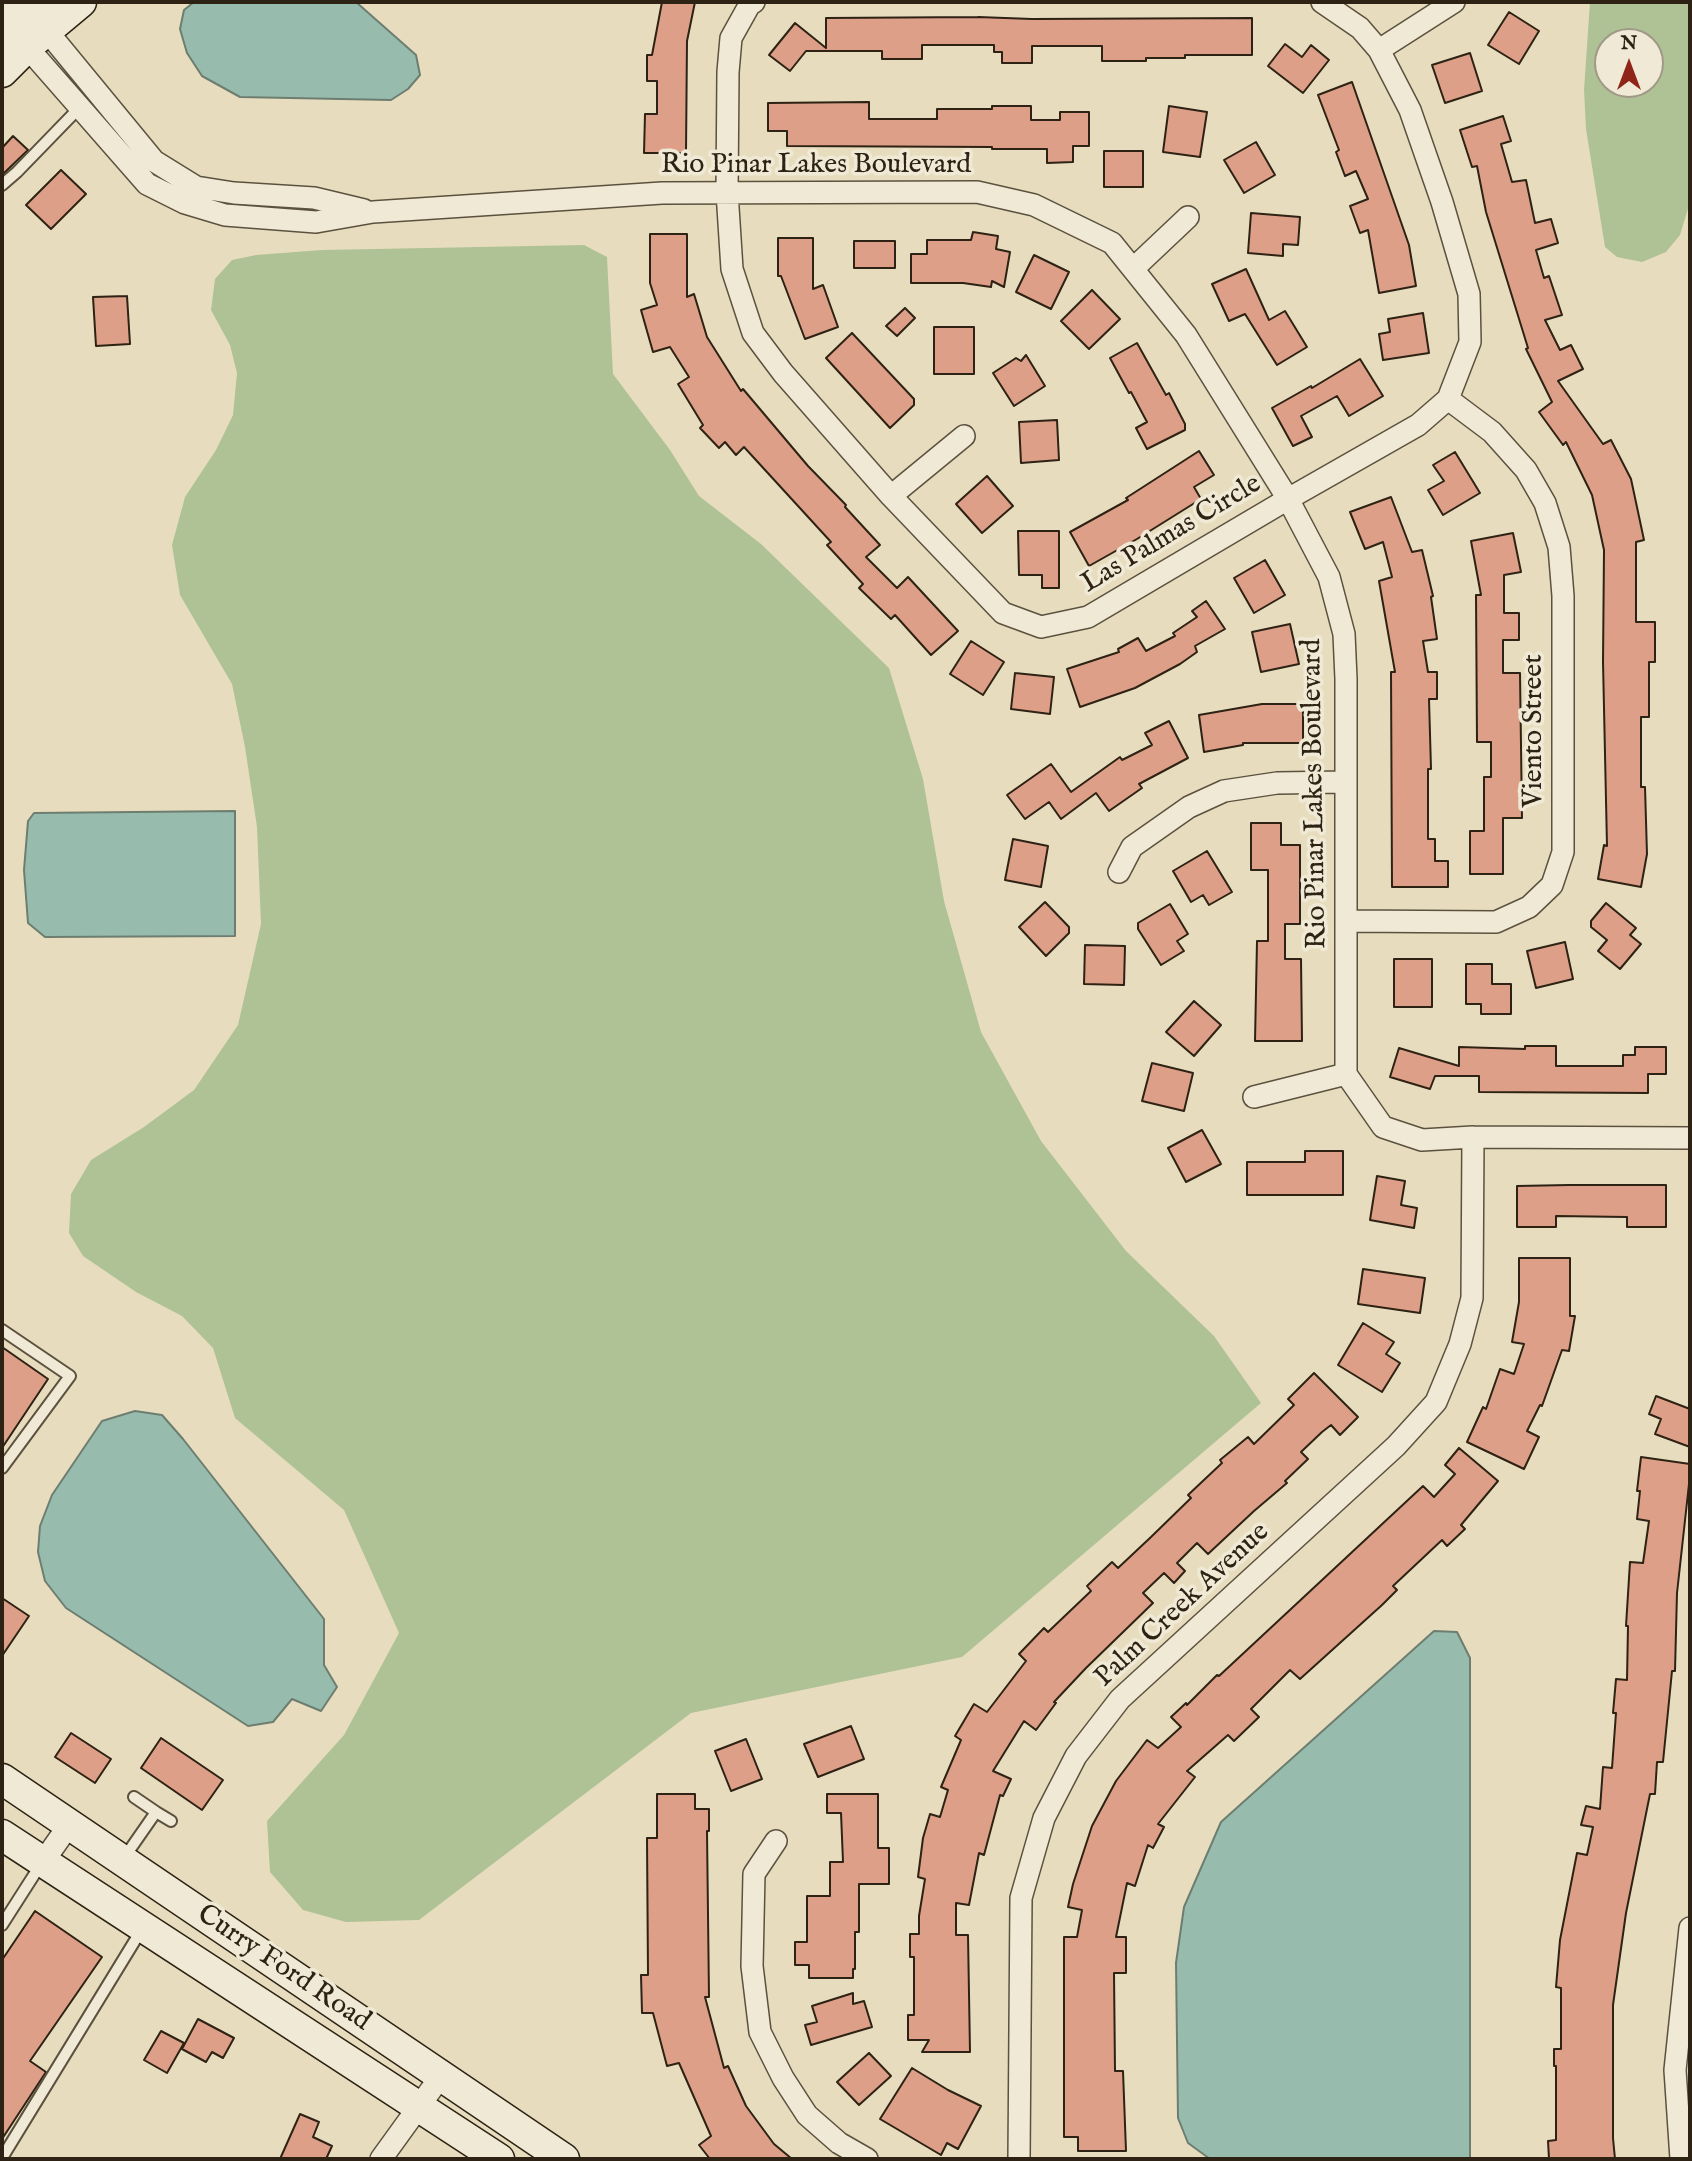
<!DOCTYPE html>
<html>
<head>
<meta charset="utf-8">
<style>
	body { margin:0 }
	#map { position:relative; width:1692px; height:2161px; overflow:hidden; background:#e7ddbe; font-family:"IM FELL English",serif }
	canvas { display:block }
	.frame { position:absolute; inset:0; border:4px solid #2d2213; pointer-events:none }
	.north { position:absolute; left:1594px; top:28px; width:70px; height:70px; box-sizing:border-box; background:#efe9d5; border:2px solid #a19987; border-radius:50%; rotate:0deg; font-size:19px; font-weight:700; line-height:28px; text-align:center; color:#2d2213 }
	.north::after { content:''; display:block; margin:auto; width:24px; height:32px; background:#8f2418; clip-path:polygon(50% 0,100% 100%,50% 72%,0 100%) }
</style>
</head>
<body>
<div id="map">
<canvas width="1692" height="2161"></canvas>
<div class="frame"></div>
<div class="north">N</div>
</div>
<script>
const ctx = document.querySelector('canvas').getContext('2d');
ctx.lineJoin = 'round';
function fill(path, color) {
  ctx.fillStyle = color;
  ctx.fill(path, 'evenodd');
}
function poly(rows) {
  const path = new Path2D();
  for (const r of rows) {
    path.moveTo(r[0], r[1]);
    for (let i = 2; i < r.length; i += 2) path.lineTo(r[i], r[i + 1]);
  }
  return path;
}
function strokePath(path, color, width, dash) {
  ctx.strokeStyle = color;
  ctx.lineWidth = width;
  ctx.lineCap = dash ? 'butt' : 'round';
  ctx.setLineDash(dash || []);
  ctx.stroke(path);
}
function drawText(font, color, halo, rows, align = 'center') {
  ctx.font = font + ' "IM FELL English",serif';
  ctx.lineWidth = 7;
  ctx.setLineDash([]);
  ctx.textBaseline = 'middle';
  ctx.strokeStyle = halo;
  ctx.fillStyle = color;
  for (const [text, x, y, turn = 0] of rows) {
    ctx.save();
    ctx.translate(x, y);
    ctx.rotate((+turn || 0) * Math.PI / 180);
    ctx.textAlign = isNaN(turn) ? turn : align;
    if (halo) ctx.strokeText(text, 0, 0);
    ctx.fillText(text, 0, 0);
    ctx.restore();
  }
}
const green = poly([
	[1590,2,1689,2,1690,202,1680,235,1666,252,1642,262,1617,257,1605,247,1586,129,1584,90],
	[1608,42,1650,42,1650,84,1608,84],
	[584,245,607,257,613,374,670,450,699,496,761,544,889,668,923,779,944,901,981,1032,1041,1141,1126,1251,1214,1336,1261,1403,962,1657,691,1713,419,1920,346,1922,303,1910,270,1872,267,1821,344,1735,399,1633,344,1510,235,1418,213,1348,182,1316,136,1292,83,1256,69,1233,71,1194,91,1160,144,1127,194,1090,238,1025,261,924,257,827,245,747,232,684,180,595,172,545,185,497,216,450,233,415,237,373,230,345,211,310,215,279,232,260,256,255,322,250]
]);
const water = poly([
	[194,2,356,2,416,55,420,75,408,89,391,100,240,97,202,76,187,53,180,29,184,10,194,2],
	[235,811,235,936,45,937,28,923,24,870,28,821,34,813,235,811],
	[135,1411,162,1415,183,1439,324,1619,324,1665,337,1687,321,1711,292,1699,273,1722,248,1726,66,1608,45,1581,38,1552,40,1526,52,1495,102,1421,135,1411],
	[1434,1631,1457,1632,1470,1658,1470,2159,1210,2159,1188,2143,1178,2118,1176,1963,1184,1907,1221,1822,1434,1631]
]);
const building = poly([
	[662,2,695,2,687,41,686,153,644,153,645,114,657,114,657,81,647,81,647,55,652,55,662,2],
	[1509,12,1539,31,1519,64,1488,45,1509,12],
	[978,17,1032,19,1252,18,1252,55,1185,55,1185,58,1146,58,1146,61,1102,61,1102,46,1032,46,1032,63,1002,63,1002,52,994,52,994,45,922,45,922,59,882,59,882,51,806,51,790,71,769,55,795,23,826,48,826,18,978,17],
	[1285,44,1302,57,1311,45,1329,60,1303,93,1268,66,1285,44],
	[1470,53,1482,91,1445,103,1432,65,1470,53],
	[1352,82,1409,245,1416,286,1379,293,1368,230,1360,233,1350,206,1368,199,1356,171,1345,176,1336,152,1339,150,1318,95,1352,82],
	[869,102,869,119,937,119,937,109,992,109,992,106,1031,106,1031,120,1060,120,1060,112,1089,112,1089,146,1073,146,1073,162,1047,163,1047,149,992,149,992,147,787,146,787,131,768,131,768,103,869,102],
	[1169,106,1207,112,1200,157,1163,152,1169,106],
	[1503,116,1511,141,1501,144,1512,182,1526,180,1535,223,1551,219,1558,243,1536,250,1544,278,1549,276,1562,315,1545,320,1560,350,1571,345,1583,369,1558,381,1603,444,1611,440,1631,479,1644,540,1636,542,1636,622,1655,622,1655,662,1649,662,1649,717,1641,717,1641,787,1645,787,1647,854,1641,887,1598,879,1604,845,1607,846,1603,662,1604,550,1592,495,1566,442,1563,445,1539,412,1552,402,1526,349,1528,348,1486,212,1477,166,1472,167,1460,130,1503,116],
	[13,136,28,150,2,175,2,148,13,136],
	[1256,142,1275,175,1244,193,1224,160,1256,142],
	[1104,151,1143,151,1143,187,1104,187,1104,151],
	[61,170,86,194,51,229,26,205,61,170],
	[1251,213,1300,217,1298,245,1283,244,1283,256,1248,253,1251,213],
	[973,232,998,236,996,249,1010,252,1004,287,992,281,991,287,963,283,911,283,911,254,927,254,927,240,971,240,973,232],
	[650,234,687,234,687,297,694,294,707,337,741,391,743,389,808,466,846,505,845,507,880,545,866,557,897,588,908,577,958,631,931,655,895,615,891,619,859,588,863,584,827,545,831,542,744,447,736,455,725,442,719,448,700,428,703,425,678,384,689,377,670,347,653,352,641,310,657,305,650,283,650,234],
	[778,238,813,238,813,289,823,285,838,327,805,339,781,276,778,276,778,238],
	[854,241,895,241,895,268,854,268,854,241],
	[1034,255,1069,272,1051,309,1016,292,1034,255],
	[1246,269,1269,320,1285,311,1307,347,1277,365,1245,314,1229,321,1212,284,1246,269],
	[1092,290,1120,319,1089,349,1061,321,1092,290],
	[127,296,130,344,96,346,93,297,127,296],
	[905,308,915,318,897,336,886,326,905,308],
	[1423,313,1429,353,1383,360,1379,334,1390,332,1388,319,1423,313],
	[934,327,974,327,974,374,934,374,934,327],
	[852,333,914,399,914,405,890,428,826,358,852,333],
	[1137,343,1166,395,1169,393,1185,424,1185,430,1147,449,1136,428,1147,422,1131,392,1129,393,1110,358,1137,343],
	[1026,355,1045,386,1014,406,993,373,1016,358,1021,361,1026,355],
	[1360,359,1383,396,1349,416,1337,396,1301,416,1312,437,1293,446,1272,408,1311,386,1312,388,1360,359],
	[1057,420,1059,460,1021,463,1019,422,1057,420],
	[1199,451,1214,475,1194,487,1201,499,1137,539,1089,566,1070,532,1128,500,1126,498,1199,451],
	[1455,452,1480,493,1443,515,1428,490,1444,481,1433,465,1455,452],
	[987,476,1013,506,982,533,956,504,987,476],
	[1391,497,1412,552,1422,550,1433,596,1431,597,1437,639,1423,641,1428,672,1437,672,1437,699,1429,699,1431,769,1428,769,1428,839,1435,839,1435,861,1448,861,1448,887,1392,887,1391,672,1395,672,1379,581,1392,577,1383,542,1365,549,1350,512,1391,497],
	[1018,531,1059,531,1059,588,1042,588,1042,575,1019,575,1018,531],
	[1513,533,1521,572,1504,575,1504,613,1519,613,1519,640,1503,640,1503,673,1520,673,1522,818,1503,818,1503,874,1470,874,1470,831,1484,831,1484,777,1491,777,1491,742,1477,742,1476,595,1481,595,1471,541,1513,533],
	[1265,560,1285,595,1254,613,1234,578,1265,560],
	[1206,601,1225,629,1195,646,1197,652,1180,664,1135,688,1080,707,1067,669,1119,652,1118,649,1138,638,1146,651,1175,636,1173,633,1197,617,1192,611,1206,601],
	[1290,624,1299,664,1261,672,1252,632,1290,624],
	[971,641,1004,662,983,695,950,674,971,641],
	[1015,673,1054,677,1050,714,1011,709,1015,673],
	[1262,704,1303,704,1303,743,1243,743,1243,745,1204,752,1199,715,1262,704],
	[1169,721,1188,758,1139,784,1142,788,1109,811,1096,793,1061,819,1049,802,1025,819,1007,795,1051,764,1071,792,1120,757,1122,760,1152,745,1145,733,1169,721],
	[1251,823,1281,823,1281,845,1300,845,1300,924,1285,924,1285,959,1301,959,1302,1041,1255,1041,1257,941,1268,941,1268,870,1251,870,1251,823],
	[1013,839,1048,846,1041,887,1005,880,1013,839],
	[1207,851,1232,892,1209,905,1203,895,1191,902,1173,871,1207,851],
	[1045,902,1069,927,1069,933,1046,956,1019,927,1045,902],
	[1606,903,1636,928,1630,935,1641,944,1620,969,1598,951,1607,940,1591,927,1591,921,1606,903],
	[1170,904,1188,934,1177,941,1184,951,1161,965,1138,929,1138,923,1170,904],
	[1565,942,1573,979,1536,988,1527,951,1565,942],
	[1085,945,1125,946,1124,985,1084,984,1085,945],
	[1394,959,1432,959,1432,1007,1394,1007,1394,959],
	[1466,964,1492,964,1492,984,1511,984,1511,1014,1481,1014,1481,1004,1466,1004,1466,964],
	[1194,1001,1221,1025,1194,1056,1166,1032,1194,1001],
	[1525,1046,1556,1046,1556,1066,1623,1066,1623,1055,1635,1055,1635,1047,1666,1047,1666,1074,1648,1074,1648,1093,1479,1092,1479,1076,1435,1076,1430,1089,1390,1077,1399,1048,1459,1066,1459,1047,1525,1049,1525,1046],
	[1152,1063,1193,1073,1184,1111,1142,1101,1152,1063],
	[1202,1130,1221,1164,1186,1182,1168,1148,1202,1130],
	[1305,1151,1343,1151,1343,1195,1247,1195,1247,1162,1305,1162,1305,1151],
	[1377,1176,1405,1181,1401,1205,1417,1208,1414,1228,1370,1220,1377,1176],
	[1569,1185,1666,1185,1666,1227,1627,1227,1627,1217,1556,1216,1556,1227,1517,1227,1517,1186,1569,1185],
	[1519,1258,1570,1258,1570,1316,1575,1316,1569,1351,1562,1350,1542,1406,1540,1405,1527,1431,1539,1437,1524,1469,1467,1442,1483,1407,1486,1409,1500,1369,1514,1374,1524,1344,1512,1342,1519,1302,1519,1258],
	[1363,1269,1425,1278,1420,1313,1358,1304,1363,1269],
	[1363,1323,1394,1342,1386,1354,1400,1363,1382,1392,1338,1365,1363,1323],
	[2,1347,48,1379,2,1448,2,1347],
	[1314,1373,1358,1417,1340,1435,1331,1425,1322,1432,1301,1452,1308,1459,1285,1481,1287,1483,1254,1511,1208,1554,1197,1543,1177,1563,1185,1571,1174,1583,1164,1573,1143,1593,1153,1603,1086,1668,1054,1702,1056,1703,1036,1730,1024,1721,993,1771,1011,1779,1003,1796,1000,1795,984,1855,979,1853,969,1905,956,1903,956,1935,968,1935,970,2052,922,2052,929,2040,908,2040,908,2015,914,2015,914,1957,910,1957,910,1934,919,1934,919,1916,925,1879,918,1877,923,1838,930,1814,940,1817,948,1790,941,1787,961,1740,955,1736,974,1704,987,1712,1026,1661,1019,1654,1044,1628,1048,1632,1091,1591,1087,1586,1112,1562,1118,1568,1151,1537,1191,1498,1188,1495,1222,1463,1220,1460,1248,1437,1254,1444,1294,1405,1288,1399,1314,1373],
	[1656,1396,1690,1409,1690,1447,1655,1434,1661,1419,1649,1414,1656,1396],
	[1459,1448,1498,1481,1461,1525,1465,1529,1447,1546,1442,1540,1393,1586,1397,1590,1382,1605,1300,1679,1290,1670,1251,1709,1259,1717,1234,1741,1228,1735,1187,1771,1195,1777,1158,1824,1164,1827,1153,1848,1148,1845,1135,1886,1127,1883,1116,1937,1126,1937,1126,1973,1114,1973,1115,2071,1123,2071,1126,2151,1078,2151,1078,2137,1064,2137,1064,1937,1077,1937,1082,1910,1068,1907,1073,1884,1092,1826,1116,1781,1147,1740,1158,1748,1181,1727,1171,1717,1186,1703,1187,1705,1217,1675,1219,1676,1423,1486,1434,1497,1455,1474,1445,1465,1459,1448],
	[1641,1457,1690,1464,1690,1475,1677,1593,1675,1671,1672,1671,1663,1762,1657,1762,1655,1794,1650,1794,1626,1913,1613,2005,1613,2138,1615,2159,1549,2159,1548,2141,1556,2140,1556,2066,1554,2066,1554,2049,1561,2049,1561,1988,1556,1987,1560,1940,1577,1853,1587,1855,1593,1827,1581,1825,1586,1806,1600,1809,1603,1767,1612,1768,1616,1713,1613,1713,1616,1679,1627,1680,1628,1626,1626,1626,1630,1562,1643,1563,1649,1521,1637,1519,1640,1491,1637,1491,1641,1457],
	[2,1598,29,1616,2,1656,2,1598],
	[851,1726,864,1759,818,1777,804,1744,851,1726],
	[71,1733,111,1759,95,1783,55,1757,71,1733],
	[161,1738,223,1780,202,1810,141,1768,161,1738],
	[746,1739,762,1779,731,1791,715,1751,746,1739],
	[657,1794,695,1794,695,1809,709,1809,709,1831,707,1831,709,1997,705,1997,724,2068,728,2066,746,2106,774,2144,792,2159,710,2159,699,2145,711,2136,679,2063,667,2066,653,2013,642,2013,641,1975,648,1975,647,1838,657,1838,657,1794],
	[827,1794,878,1794,878,1848,889,1848,889,1884,859,1884,859,1932,855,1932,855,1969,853,1969,853,1978,809,1978,809,1965,795,1965,795,1942,807,1942,807,1896,830,1896,830,1862,843,1862,841,1813,827,1813,827,1794],
	[35,1911,102,1957,30,2061,46,2072,2,2139,2,1960,35,1911],
	[853,1993,853,2004,864,2001,872,2027,811,2045,805,2025,817,2022,812,2006,853,1993],
	[198,2019,234,2038,223,2058,212,2052,206,2062,182,2049,198,2019],
	[161,2031,184,2043,167,2073,144,2060,161,2031],
	[869,2053,891,2076,859,2105,837,2082,869,2053],
	[912,2068,948,2090,981,2106,958,2149,947,2143,941,2155,880,2119,912,2068],
	[300,2114,319,2122,313,2137,332,2146,326,2159,280,2159,300,2114]
]);
const lane = poly([
	[2,185,17,172,82,105],
	[2,1330,70,1376,2,1468],
	[156,1812,171,1821],
	[124,1858,156,1812,134,1797],
	[2,1925,41,1864],
	[2,2158,142,1929]
]);
const street = poly([
	[754,2,750,4,731,38,728,72,727,192,732,269,753,333,783,373,891,496,1003,613,1041,627,1088,617,1288,499,1418,425,1448,399,1470,342,1469,294,1442,202,1410,110,1379,50,1360,28,1322,2],
	[47,31,154,161,196,187,234,193,314,198,364,210],
	[27,47,147,184,185,203,225,215,316,222,373,212,662,193,977,192,1034,205,1112,243,1186,335,1288,499,1329,577,1344,634,1346,679,1346,1074,1383,1127,1422,1140,1473,1137,1690,1138],
	[1379,50,1454,2],
	[1134,268,1188,217],
	[891,496,964,436],
	[1119,872,1132,847,1189,807,1224,791,1277,783,1345,782],
	[1347,921,1496,922,1529,907,1552,885,1563,852,1563,596,1559,547,1545,503,1526,470,1492,432,1448,399],
	[1254,1097,1346,1074],
	[776,1841,754,1874,752,1966,760,2032,783,2078,807,2115,839,2143,867,2159],
	[43,1862,69,1825],
	[381,2159,441,2076],
	[1019,2159,1021,1898,1044,1818,1076,1756,1120,1699,1396,1446,1436,1402,1460,1344,1472,1298,1473,1137],
	[1681,2159,1675,2070,1690,1928]
]);
const secondary = poly([
	[2,38,21,2],
	[27,47,42,2],
	[2,72,27,47,81,2],
	[2,1779,564,2159],
	[2,1835,499,2159]
]);
const streetNames = [
	["Rio Pinar Lakes Boulevard",816,166],
	["Las Palmas Circle",1172,535,-31],
	["Viento Street",1535,731,-90],
	["Rio Pinar Lakes Boulevard",1316,794,-91],
	["Palm Creek Avenue",1183,1606,-43],
	["Curry Ford Road",283,1969,34]
];
fill(green, '#afc296');
fill(water, '#97bcae');
strokePath(water, '#6d7e70', 2);
fill(building, '#dd9f88');
strokePath(building, '#2d2213', 2);
strokePath(lane, '#5c513e', 14);
strokePath(street, '#5c513e', 24);
strokePath(secondary, '#2d2213', 33);
strokePath(lane, '#efe9d5', 10);
strokePath(street, '#efe9d5', 21);
strokePath(secondary, '#efe9d5', 30);
drawText('28px', '#2d2213', '#efe9d5', streetNames);
</script>
</body>
</html>
